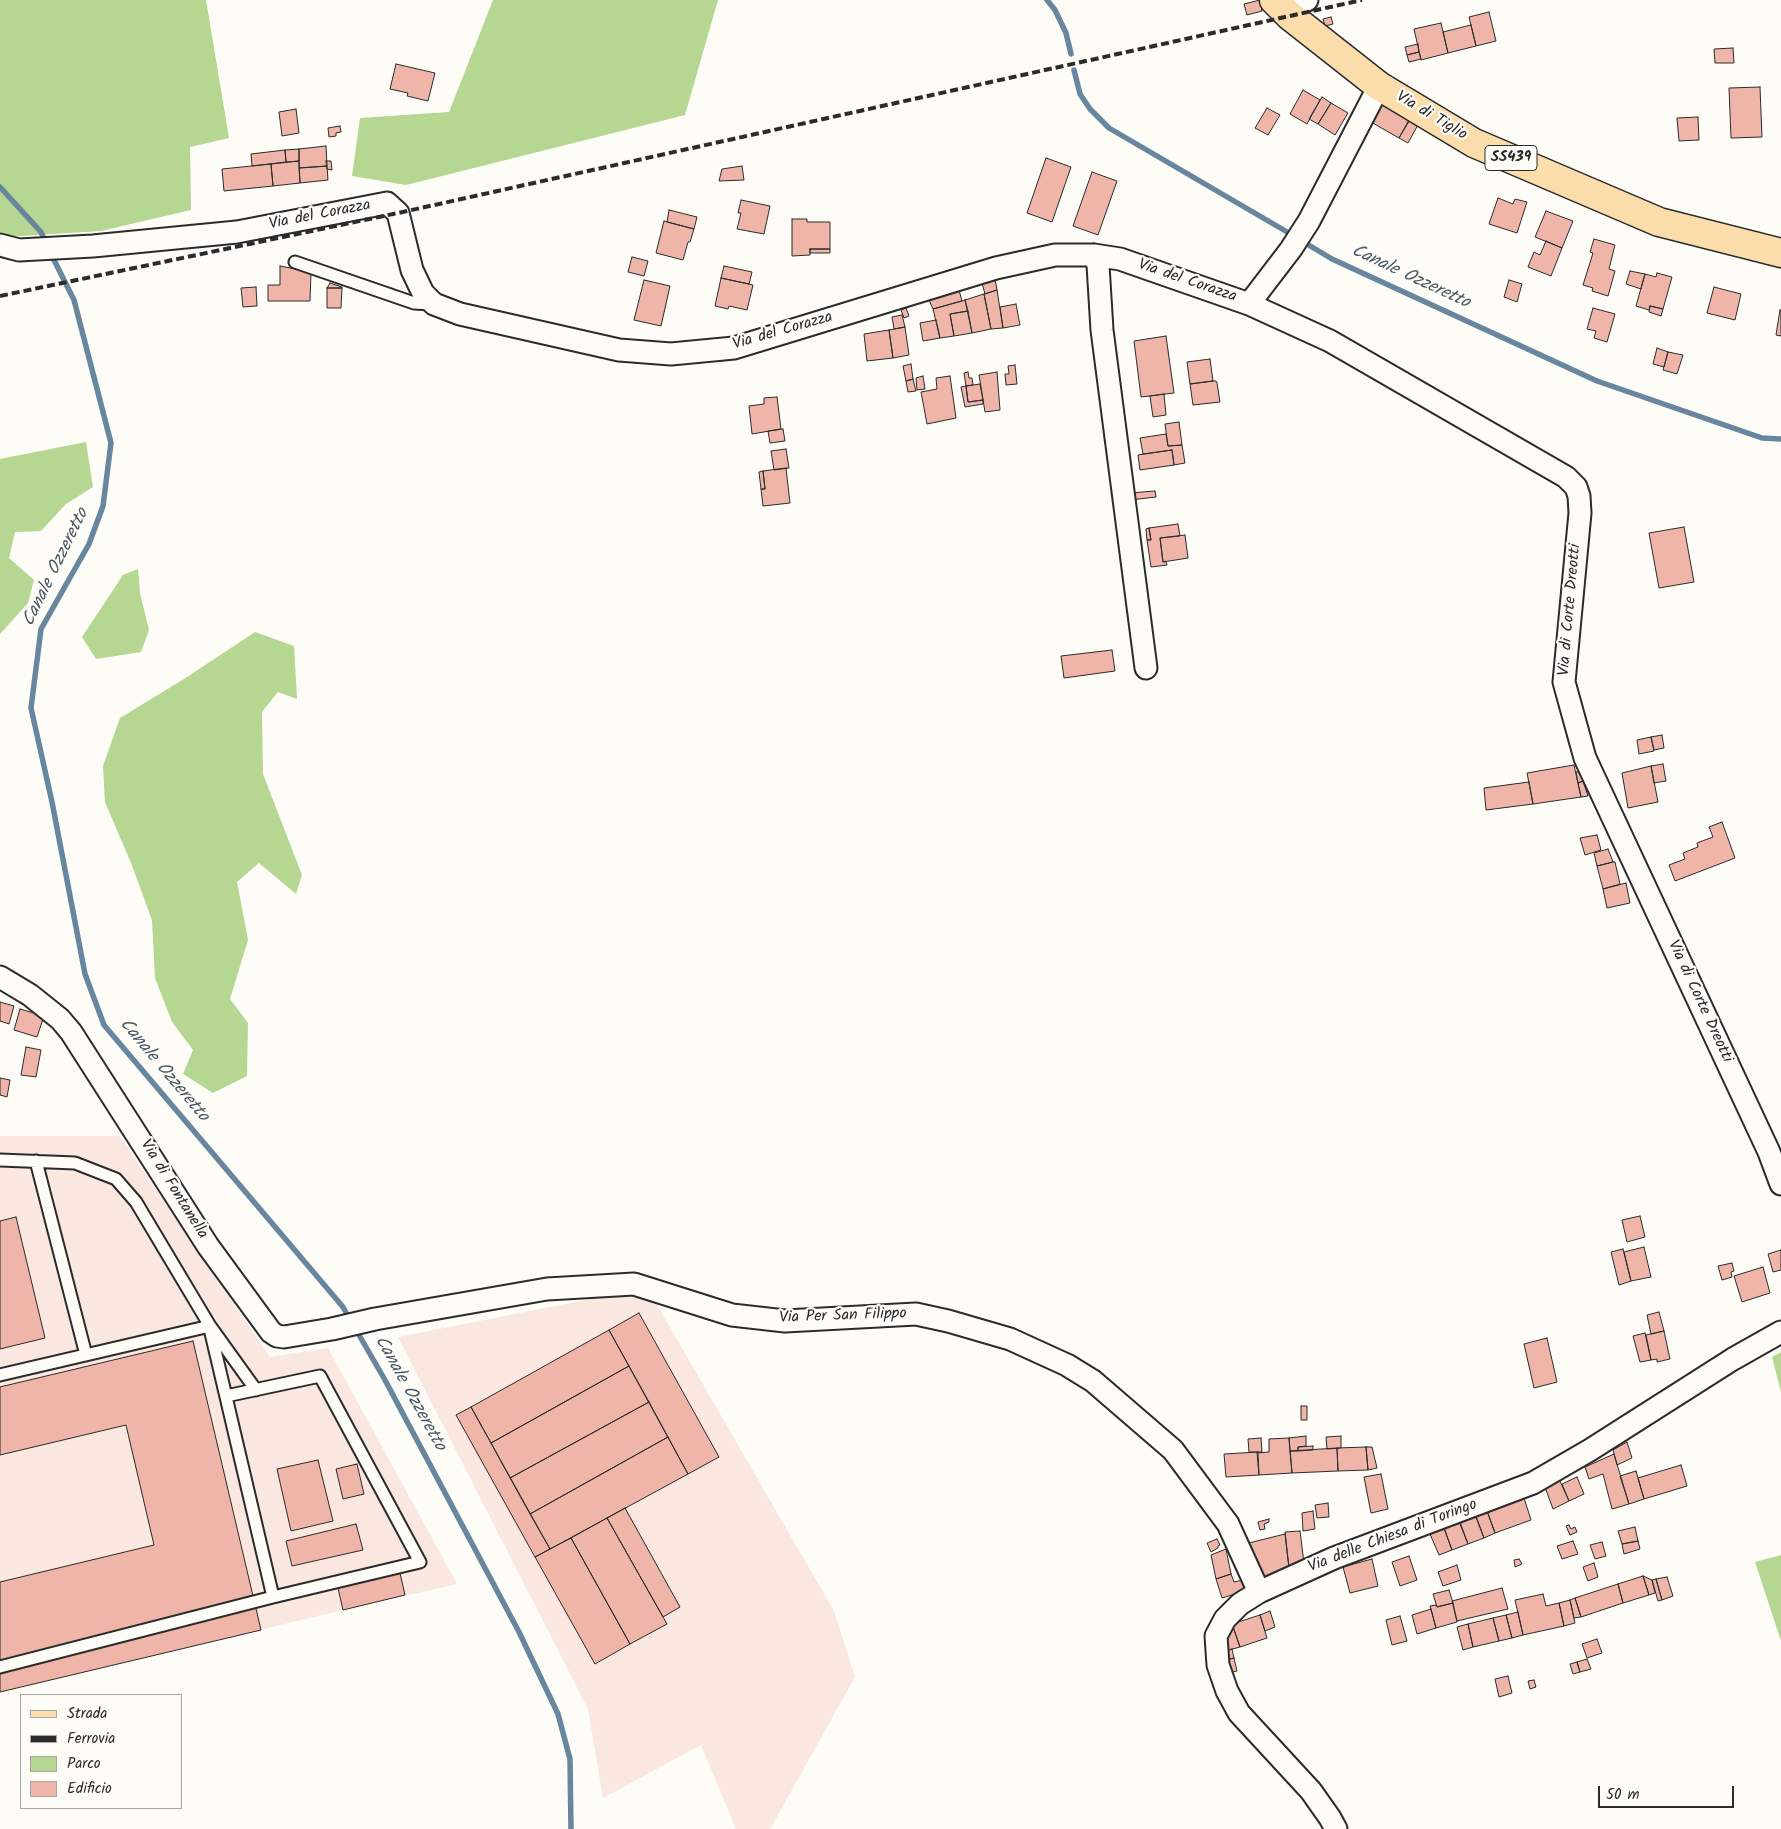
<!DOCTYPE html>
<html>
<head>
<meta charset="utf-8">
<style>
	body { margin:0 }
	#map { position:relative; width:1781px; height:1829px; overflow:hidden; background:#fdfcf7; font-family:Kalam,sans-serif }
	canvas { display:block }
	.legend { position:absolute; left:20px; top:1694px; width:162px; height:115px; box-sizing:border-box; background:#fdfcf7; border:1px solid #a9a8a5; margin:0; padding:6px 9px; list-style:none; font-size:15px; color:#2b2b2b }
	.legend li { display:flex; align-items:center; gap:10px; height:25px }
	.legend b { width:25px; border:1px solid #a9a8a5 }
	.scale { position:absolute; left:1598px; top:1786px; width:136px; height:22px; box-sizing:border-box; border:2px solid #2b2b2b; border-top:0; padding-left:6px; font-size:15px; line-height:18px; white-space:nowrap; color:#2b2b2b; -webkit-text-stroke:4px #fdfcf7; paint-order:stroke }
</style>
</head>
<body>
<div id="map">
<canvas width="1781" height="1829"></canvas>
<ul class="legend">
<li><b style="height:6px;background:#fbdcab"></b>Strada</li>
<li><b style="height:6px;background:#2b2b2b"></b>Ferrovia</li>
<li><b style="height:14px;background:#b5d791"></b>Parco</li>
<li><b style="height:14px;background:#efb5a9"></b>Edificio</li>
</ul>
<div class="scale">50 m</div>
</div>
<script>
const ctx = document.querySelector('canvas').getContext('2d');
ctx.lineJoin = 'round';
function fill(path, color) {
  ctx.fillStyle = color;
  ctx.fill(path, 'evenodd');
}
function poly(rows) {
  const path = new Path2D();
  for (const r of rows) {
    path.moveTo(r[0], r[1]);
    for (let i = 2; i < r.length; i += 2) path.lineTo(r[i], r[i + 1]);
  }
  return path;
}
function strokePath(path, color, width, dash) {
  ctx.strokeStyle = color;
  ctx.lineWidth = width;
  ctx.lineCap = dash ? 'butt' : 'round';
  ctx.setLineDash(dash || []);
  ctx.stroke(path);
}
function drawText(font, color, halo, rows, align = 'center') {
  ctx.font = font + ' Kalam,sans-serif';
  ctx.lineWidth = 4.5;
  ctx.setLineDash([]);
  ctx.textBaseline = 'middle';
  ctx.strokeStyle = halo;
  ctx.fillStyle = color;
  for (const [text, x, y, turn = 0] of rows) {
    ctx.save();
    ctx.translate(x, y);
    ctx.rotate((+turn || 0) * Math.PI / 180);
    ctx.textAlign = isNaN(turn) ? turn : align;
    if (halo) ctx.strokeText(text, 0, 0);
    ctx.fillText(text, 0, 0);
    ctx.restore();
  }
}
const built = poly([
	[0,1136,120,1136,270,1357,328,1348,457,1584,343,1610,0,1692],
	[611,1295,653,1298,834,1611,855,1677,770,1829,736,1829,701,1745,603,1798,588,1709,398,1337]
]);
const green = poly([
	[0,0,206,0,229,138,190,147,191,210,101,231,5,237,0,235],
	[493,0,718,0,685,115,406,185,352,176,360,118,449,112],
	[86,442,93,487,66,504,41,531,15,532,9,558,34,580,28,603,0,634,0,459],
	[138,569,140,593,149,630,141,652,96,659,82,637,123,575],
	[255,632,294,646,297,699,278,692,262,712,263,774,302,875,296,894,259,863,237,882,248,940,230,999,248,1023,247,1076,213,1093,183,1074,193,1050,172,1022,155,978,152,920,131,863,105,802,103,766,120,718,184,679],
	[1781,1352,1781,1392,1772,1357],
	[1781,1555,1781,1641,1755,1562]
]);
const stream = poly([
	[1047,0,1055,10,1066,33,1071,54],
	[1074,70,1080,94,1090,109,1109,128,1294,236],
	[0,187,41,232,46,243],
	[1302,241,1332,259,1597,381,1762,438,1781,439],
	[51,254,74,300,111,443,103,506,89,544,41,629,31,708,52,802,85,974,104,1025,343,1307,350,1320],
	[355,1328,385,1380,519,1632,558,1714,570,1759,571,1829]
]);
const building = poly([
	[1260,0,1262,11,1247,15,1244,4,1260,0],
	[1489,12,1496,41,1476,46,1469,17,1489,12],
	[1331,17,1333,24,1325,26,1323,19,1331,17],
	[1441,23,1448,53,1421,60,1414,29,1441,23],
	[1471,25,1476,46,1448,53,1443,32,1471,25],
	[1418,44,1419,52,1407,55,1405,47,1418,44],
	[1733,48,1734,63,1715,63,1714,49,1733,48],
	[1419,52,1421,59,1409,62,1407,55,1419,52],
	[396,64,435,73,428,101,407,96,408,93,390,89,396,64],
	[1760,87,1762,137,1731,138,1729,88,1760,87],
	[1303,90,1320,100,1307,124,1290,114,1303,90],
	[1322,97,1331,103,1318,124,1309,119,1322,97],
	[1383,101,1411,118,1399,138,1371,122,1383,101],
	[1331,103,1348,113,1335,135,1318,124,1331,103],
	[1267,108,1280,115,1268,135,1255,128,1267,108],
	[296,109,299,133,282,136,279,112,296,109],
	[1698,117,1699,140,1679,141,1677,118,1698,117],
	[1410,118,1419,123,1408,143,1399,138,1410,118],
	[340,126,341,132,336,133,336,136,329,137,328,128,340,126],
	[326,146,327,166,299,168,299,149,326,146],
	[299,149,299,161,286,162,285,150,299,149],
	[285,150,286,162,252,166,251,154,285,150],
	[1046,158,1071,167,1052,222,1027,213,1046,158],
	[299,161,300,183,273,186,271,164,299,161],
	[326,161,331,161,332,170,327,169,326,161],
	[271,164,273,186,224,191,222,169,271,164],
	[327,166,328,180,300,183,299,168,327,166],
	[742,166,744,180,719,181,722,169,742,166],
	[1092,172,1117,181,1098,235,1073,226,1092,172],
	[1498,198,1513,204,1515,199,1527,202,1517,233,1489,224,1498,198],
	[741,200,770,206,764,234,737,229,741,213,738,213,741,200],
	[669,210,697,217,694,229,667,222,669,210],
	[1546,211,1573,221,1562,248,1535,237,1546,211],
	[792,219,807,219,807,222,830,222,830,249,810,249,810,255,792,256,792,219],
	[664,221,694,229,690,242,688,242,683,260,656,253,664,221],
	[1594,239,1615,245,1609,269,1615,271,1608,296,1592,291,1593,288,1583,285,1593,253,1590,252,1594,239],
	[1546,241,1562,248,1551,276,1528,267,1534,252,1540,255,1546,241],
	[810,249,830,249,830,253,810,253,810,249],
	[632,257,648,261,644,276,628,272,632,257],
	[280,266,311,272,310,301,268,301,268,285,280,285,280,266],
	[724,266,752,272,749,284,721,278,724,266],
	[1630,271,1645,274,1641,289,1626,284,1630,271],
	[1657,273,1672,277,1663,309,1650,306,1649,310,1636,306,1645,274,1656,277,1657,273],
	[721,278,753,285,747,310,729,306,728,309,715,306,721,278],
	[995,279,997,290,985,294,982,283,995,279],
	[644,280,670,286,661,326,634,320,644,280],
	[1509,280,1522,284,1517,302,1504,297,1509,280],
	[330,283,342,287,342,288,327,288,330,283],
	[256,287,257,306,243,307,241,288,256,287],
	[1714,287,1741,294,1735,320,1707,313,1714,287],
	[327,288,342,288,341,308,327,308,327,288],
	[959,290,962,301,933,309,929,300,959,290],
	[997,290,1003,328,991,329,984,294,997,290],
	[984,294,991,329,972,333,965,300,984,294],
	[965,300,968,311,950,314,954,336,940,338,933,309,965,300],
	[1016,304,1020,325,1003,328,1000,307,1016,304],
	[1650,306,1663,309,1661,316,1649,312,1650,306],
	[906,308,909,316,904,318,901,310,906,308],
	[1593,308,1615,314,1607,342,1594,338,1596,331,1587,329,1593,308],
	[1780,310,1781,310,1781,336,1776,335,1780,310],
	[968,311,972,333,954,336,950,314,968,311],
	[902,315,905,327,894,329,892,317,902,315],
	[936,320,940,338,923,341,920,323,936,320],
	[905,327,909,355,893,358,889,330,905,327],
	[889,330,893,358,867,361,864,334,889,330],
	[1166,336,1174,393,1141,397,1134,341,1166,336],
	[1657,348,1668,352,1664,367,1653,364,1657,348],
	[1668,352,1683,355,1677,374,1663,370,1668,352],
	[1210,359,1213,381,1190,384,1187,362,1210,359],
	[911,364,913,379,906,381,903,366,911,364],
	[1015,365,1017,384,1006,385,1005,374,1009,374,1008,366,1015,365],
	[968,372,969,378,972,378,973,385,966,386,964,373,968,372],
	[997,372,1000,410,985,412,979,375,997,372],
	[923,376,925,389,917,390,916,378,923,376],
	[950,376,956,418,927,424,921,392,937,389,936,378,950,376],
	[913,379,916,391,908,392,906,381,913,379],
	[1213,381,1216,381,1217,383,1220,402,1193,405,1190,384,1213,381],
	[980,384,983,400,968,402,966,386,980,384],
	[966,386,968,402,983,400,983,404,965,407,961,387,966,386],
	[1164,394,1166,415,1153,417,1150,396,1164,394],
	[777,397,781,429,752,434,749,406,764,404,764,398,777,397],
	[1179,422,1182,445,1168,446,1165,424,1179,422],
	[783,429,785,441,770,443,768,431,783,429],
	[1166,434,1168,446,1182,445,1185,463,1174,465,1172,450,1143,454,1140,438,1166,434],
	[786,449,789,468,774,470,771,451,786,449],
	[1172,450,1174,465,1140,470,1138,455,1172,450],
	[786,468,790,503,763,506,761,489,765,489,763,471,786,468],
	[763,471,765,489,761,489,759,472,763,471],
	[1155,491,1156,497,1130,500,1130,493,1155,491],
	[1178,524,1180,536,1160,538,1163,562,1166,561,1167,565,1151,567,1147,540,1151,540,1149,528,1178,524],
	[1684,527,1694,582,1659,588,1649,533,1684,527],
	[1149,528,1151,540,1147,540,1146,529,1149,528],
	[1185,535,1188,558,1163,562,1160,538,1185,535],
	[1112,650,1115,671,1064,678,1061,656,1112,650],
	[1662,735,1664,748,1654,750,1651,737,1662,735],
	[1651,737,1654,751,1639,754,1637,740,1651,737],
	[1663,764,1666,781,1654,783,1651,766,1663,764],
	[1574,765,1581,797,1533,804,1527,773,1574,765],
	[1651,766,1658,802,1628,808,1622,773,1651,766],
	[1580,771,1583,781,1578,783,1576,772,1580,771],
	[1583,781,1588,796,1581,797,1578,783,1583,781],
	[1529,782,1533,804,1486,810,1484,788,1529,782],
	[1722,822,1735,858,1675,881,1669,865,1685,859,1683,853,1698,847,1697,843,1713,837,1709,827,1722,822],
	[1597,835,1601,850,1585,855,1580,838,1597,835],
	[1608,849,1613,862,1597,866,1594,853,1608,849],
	[1613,862,1615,862,1620,884,1603,889,1597,866,1613,862],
	[1626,883,1630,903,1607,908,1603,889,1626,883],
	[0,1002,14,1006,9,1024,0,1021,0,1002],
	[20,1009,44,1016,37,1037,14,1030,20,1009],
	[26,1047,41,1050,36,1077,21,1075,26,1047],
	[0,1078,10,1080,7,1097,0,1095,0,1078],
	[1640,1216,1645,1237,1627,1242,1622,1220,1640,1216],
	[16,1217,45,1338,0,1349,0,1221,16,1217],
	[1644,1247,1651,1277,1631,1281,1624,1252,1644,1247],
	[1623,1249,1631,1281,1619,1285,1611,1252,1623,1249],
	[1781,1250,1781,1270,1773,1272,1768,1254,1781,1250],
	[1732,1263,1734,1271,1731,1272,1732,1277,1722,1280,1718,1266,1732,1263],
	[1763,1267,1770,1293,1742,1302,1734,1276,1763,1267],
	[1659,1312,1664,1331,1651,1334,1647,1315,1659,1312],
	[639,1313,719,1457,688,1474,609,1330,639,1313],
	[609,1330,629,1366,491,1443,471,1407,609,1330],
	[1664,1331,1670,1359,1657,1362,1657,1359,1651,1360,1646,1335,1664,1331],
	[1645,1333,1651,1360,1640,1362,1633,1336,1645,1333],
	[1547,1338,1557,1382,1534,1388,1524,1344,1547,1338],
	[193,1341,261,1630,0,1692,0,1582,154,1545,126,1425,0,1455,0,1387,193,1341],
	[629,1366,649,1402,510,1478,491,1443,629,1366],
	[649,1402,668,1437,530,1514,510,1478,649,1402],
	[1301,1406,1307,1406,1307,1420,1301,1420,1301,1406],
	[471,1407,550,1549,535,1557,456,1415,471,1407],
	[1306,1436,1306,1446,1298,1447,1298,1451,1290,1451,1289,1438,1306,1436],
	[1341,1436,1341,1448,1327,1449,1326,1437,1341,1436],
	[668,1437,688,1474,550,1549,530,1514,668,1437],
	[1261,1438,1262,1452,1249,1452,1248,1439,1261,1438],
	[1289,1438,1292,1473,1259,1475,1257,1453,1269,1452,1269,1439,1289,1438],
	[1627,1442,1632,1458,1617,1465,1613,1450,1627,1442],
	[1313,1446,1313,1450,1298,1451,1298,1447,1313,1446],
	[1366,1447,1368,1470,1338,1471,1337,1448,1366,1447],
	[1366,1447,1372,1447,1377,1468,1368,1470,1366,1447],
	[1337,1448,1338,1471,1292,1473,1290,1451,1337,1448],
	[1258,1452,1259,1475,1226,1477,1224,1454,1258,1452],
	[1614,1454,1629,1504,1612,1509,1603,1474,1589,1479,1585,1467,1614,1454],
	[318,1460,333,1521,291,1531,277,1469,318,1460],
	[357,1464,364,1494,343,1499,336,1469,357,1464],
	[1681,1465,1687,1486,1644,1499,1638,1478,1681,1465],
	[1636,1471,1644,1499,1629,1504,1620,1476,1636,1471],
	[1381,1474,1388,1509,1371,1513,1364,1477,1381,1474],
	[1577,1477,1584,1494,1569,1501,1562,1484,1577,1477],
	[1559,1479,1569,1501,1553,1509,1545,1487,1559,1479],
	[1524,1498,1531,1520,1495,1533,1487,1511,1524,1498],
	[1328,1503,1329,1517,1317,1518,1315,1505,1328,1503],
	[625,1508,680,1607,663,1617,607,1518,625,1508],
	[1313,1511,1315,1529,1303,1531,1302,1513,1313,1511],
	[1487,1511,1495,1533,1484,1538,1476,1516,1487,1511],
	[1474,1512,1484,1538,1468,1544,1458,1519,1474,1512],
	[607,1518,667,1624,630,1644,571,1538,607,1518],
	[1269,1519,1269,1522,1264,1524,1265,1529,1260,1530,1258,1522,1269,1519],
	[1460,1522,1468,1544,1452,1550,1444,1528,1460,1522],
	[356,1524,363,1550,292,1566,286,1541,356,1524],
	[1569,1525,1571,1529,1575,1527,1577,1532,1570,1535,1566,1526,1569,1525],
	[1635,1527,1638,1541,1622,1544,1618,1531,1635,1527],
	[1444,1528,1452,1550,1439,1555,1430,1534,1444,1528],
	[1300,1531,1304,1563,1289,1568,1285,1532,1300,1531],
	[1285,1534,1289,1568,1260,1580,1249,1543,1285,1534],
	[571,1538,630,1644,595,1664,535,1557,571,1538],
	[1217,1539,1220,1545,1218,1546,1218,1548,1211,1552,1207,1543,1217,1539],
	[1573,1541,1578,1554,1562,1559,1557,1546,1573,1541],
	[1638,1541,1640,1549,1624,1554,1622,1544,1638,1541],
	[1602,1542,1606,1556,1595,1559,1590,1545,1602,1542],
	[1226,1549,1231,1574,1216,1579,1211,1555,1226,1549],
	[1409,1556,1417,1580,1400,1586,1392,1562,1409,1556],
	[1372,1559,1378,1586,1350,1593,1343,1567,1372,1559],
	[1519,1559,1522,1564,1515,1567,1514,1560,1519,1559],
	[1594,1563,1598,1577,1588,1581,1583,1567,1594,1563],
	[1457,1565,1461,1580,1443,1586,1438,1572,1457,1565],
	[400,1573,405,1595,343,1610,338,1588,400,1573],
	[1231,1574,1234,1582,1243,1580,1248,1590,1222,1598,1216,1579,1231,1574],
	[1643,1576,1652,1580,1655,1593,1649,1595,1643,1576],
	[1643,1576,1649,1595,1623,1603,1618,1584,1643,1576],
	[1667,1577,1673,1596,1662,1600,1656,1579,1667,1577],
	[1656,1579,1662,1600,1658,1601,1652,1580,1656,1579],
	[1618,1584,1623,1603,1581,1617,1575,1598,1618,1584],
	[1502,1588,1508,1609,1457,1621,1452,1601,1502,1588],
	[1449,1590,1453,1603,1437,1607,1433,1594,1449,1590],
	[1543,1594,1546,1606,1559,1603,1564,1626,1523,1635,1515,1600,1543,1594],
	[1575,1598,1581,1617,1574,1618,1570,1600,1575,1598],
	[1570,1600,1575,1623,1564,1626,1559,1603,1570,1600],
	[1453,1603,1457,1622,1436,1628,1430,1606,1436,1605,1437,1607,1453,1603],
	[1431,1609,1436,1628,1417,1634,1412,1615,1431,1609],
	[1270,1611,1275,1627,1265,1631,1260,1615,1270,1611],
	[1518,1612,1523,1635,1512,1638,1506,1615,1518,1612],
	[1260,1615,1267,1638,1240,1647,1232,1624,1260,1615],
	[1506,1615,1512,1638,1499,1641,1493,1618,1506,1615],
	[1400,1616,1407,1641,1392,1645,1386,1620,1400,1616],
	[1493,1618,1499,1641,1473,1647,1468,1624,1493,1618],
	[1232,1624,1240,1647,1225,1651,1228,1634,1232,1624],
	[1468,1624,1473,1647,1463,1650,1457,1627,1468,1624],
	[1597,1639,1602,1653,1587,1658,1582,1644,1597,1639],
	[1232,1649,1234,1658,1226,1660,1225,1651,1232,1649],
	[1234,1658,1237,1671,1229,1673,1226,1660,1234,1658],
	[1587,1659,1591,1669,1580,1672,1577,1662,1587,1659],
	[1577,1662,1580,1672,1573,1674,1570,1664,1577,1662],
	[1508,1676,1512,1693,1499,1697,1495,1679,1508,1676],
	[1534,1680,1536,1687,1530,1689,1528,1681,1534,1680]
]);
const lane = poly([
	[295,262,414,303,431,304],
	[0,1160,75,1163,116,1179,136,1202,210,1326,256,1390],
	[36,1161,86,1355],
	[211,1333,273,1597],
	[0,1375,210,1326],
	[0,1667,273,1597,420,1562,320,1376,226,1396]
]);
const street = poly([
	[1282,8,1307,0],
	[0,245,19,250,93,246,237,232,387,203,398,213,412,270,423,293,434,304,460,314,619,350,671,354,734,348,996,268,1055,255,1094,255,1120,259,1249,304,1330,341,1566,477,1576,487,1579,496,1580,513,1564,682,1585,758,1769,1152,1781,1184],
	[1094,255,1098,265,1102,330,1146,668],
	[1249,304,1291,249,1309,221,1379,86],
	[0,977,30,995,60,1019,71,1032,208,1246,271,1332,277,1336,284,1337,332,1329,375,1319,547,1289,634,1284,732,1315,785,1321,916,1314,948,1321,1010,1339,1067,1365,1093,1381,1173,1450,1228,1524,1259,1592],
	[1336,1829,1330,1818,1311,1791,1239,1713,1227,1691,1218,1665,1216,1636,1225,1619,1240,1604,1259,1592,1334,1558,1533,1483,1590,1450,1733,1359,1781,1332]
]);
const primary = poly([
	[1274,0,1290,16,1379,86,1474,143,1659,222,1781,253]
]);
const rail = poly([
	[0,296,398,213,1362,0]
]);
const shields = [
	[1511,158,52]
];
const shieldNames = [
	["SS439",1511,158]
];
const streetNames = [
	["Via di Tiglio",1431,117,31],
	["Via del Corazza",320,216,-11],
	["Via del Corazza",1187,282,19],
	["Via del Corazza",783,332,-16],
	["Via di Corte Dreotti",1571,610,-85],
	["Via di Corte Dreotti",1699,1002,65],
	["Via di Fontanella",173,1190,58],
	["Via Per San Filippo",843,1317,-2],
	["Via delle Chiesa di Toringo",1393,1537,-21]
];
const waterNames = [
	["Canale Ozzeretto",1410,278,25],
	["Canale Ozzeretto",57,568,-64],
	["Canale Ozzeretto",163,1071,50],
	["Canale Ozzeretto",409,1394,61]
];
fill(built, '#f9e7e0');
fill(green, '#b5d791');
strokePath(stream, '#69869f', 5.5);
fill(building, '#efb5a9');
strokePath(building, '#2b2b2b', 1);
strokePath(lane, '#2b2b2b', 15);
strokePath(street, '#2b2b2b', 25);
strokePath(primary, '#2b2b2b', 31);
strokePath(lane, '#fdfcf7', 11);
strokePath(street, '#fdfcf7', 21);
strokePath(primary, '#fbdcab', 28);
strokePath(rail, '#2b2b2b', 4, [8, 4]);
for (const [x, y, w] of shields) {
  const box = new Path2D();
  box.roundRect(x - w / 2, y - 12.5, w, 25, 4);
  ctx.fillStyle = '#fdfcf7';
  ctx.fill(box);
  strokePath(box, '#2b2b2b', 1);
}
drawText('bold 15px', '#2b2b2b', null, shieldNames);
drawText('16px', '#2b2b2b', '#fdfcf7', streetNames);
drawText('italic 18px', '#4a5865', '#fdfcf7', waterNames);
</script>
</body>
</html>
